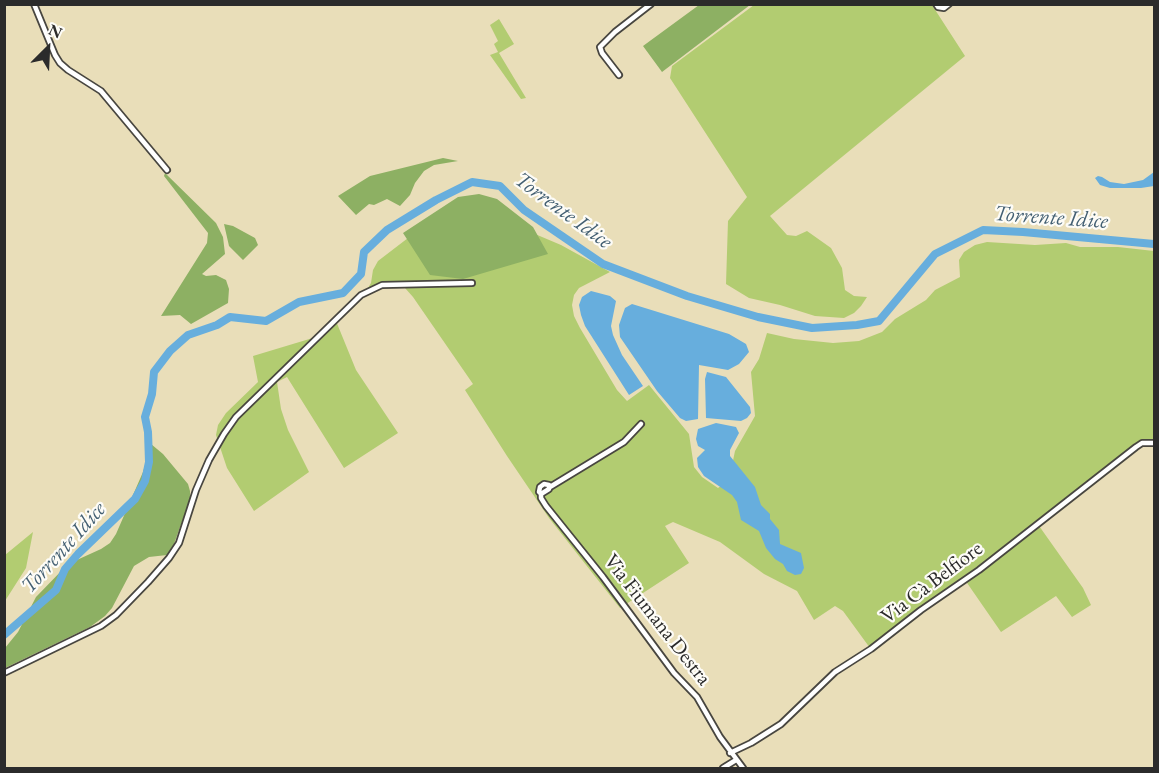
<!DOCTYPE html>
<html>
<head>
<meta charset="utf-8">
<style>
	body { margin:0 }
	#map { position:relative; width:1159px; height:773px; overflow:hidden; background:#e9deb9; font-family:"EB Garamond",serif }
	canvas { display:block }
	.frame { position:absolute; inset:0; border:6px solid #2b2b2b; pointer-events:none }
	.north { position:absolute; left:18px; top:18px; width:60px; height:60px; -webkit-text-stroke:4px #fdfcf7; paint-order:stroke; rotate:24deg; font-size:16px; font-weight:700; line-height:24px; text-align:center; color:#2b2b2b }
	.north::after { content:''; display:block; margin:auto; width:21px; height:27px; background:#2b2b2b; clip-path:polygon(50% 0,100% 100%,50% 72%,0 100%) }
</style>
</head>
<body>
<div id="map">
<canvas width="1159" height="773"></canvas>
<div class="frame"></div>
<div class="north">N</div>
</div>
<script>
const ctx = document.querySelector('canvas').getContext('2d');
ctx.lineJoin = 'round';
function fill(path, color) {
  ctx.fillStyle = color;
  ctx.fill(path, 'evenodd');
}
function poly(rows) {
  const path = new Path2D();
  for (const r of rows) {
    path.moveTo(r[0], r[1]);
    for (let i = 2; i < r.length; i += 2) path.lineTo(r[i], r[i + 1]);
  }
  return path;
}
function strokePath(path, color, width, dash) {
  ctx.strokeStyle = color;
  ctx.lineWidth = width;
  ctx.lineCap = dash ? 'butt' : 'round';
  ctx.setLineDash(dash || []);
  ctx.stroke(path);
}
function drawText(font, color, halo, rows, align = 'center') {
  ctx.font = font + ' "EB Garamond",serif';
  ctx.lineWidth = 4.5;
  ctx.setLineDash([]);
  ctx.textBaseline = 'middle';
  ctx.strokeStyle = halo;
  ctx.fillStyle = color;
  for (const [text, x, y, turn = 0] of rows) {
    ctx.save();
    ctx.translate(x, y);
    ctx.rotate((+turn || 0) * Math.PI / 180);
    ctx.textAlign = isNaN(turn) ? turn : align;
    if (halo) ctx.strokeText(text, 0, 0);
    ctx.fillText(text, 0, 0);
    ctx.restore();
  }
}
const green = poly([
	[754,5,932,5,965,56,770,216,787,235,796,236,807,231,831,248,842,268,845,290,854,296,867,297,861,306,854,313,844,318,815,316,780,305,749,298,726,284,728,221,747,197,670,78,672,66],
	[499,19,514,44,499,53,526,98,521,99,490,55,498,52,494,44,498,41,490,25],
	[535,234,561,245,610,272,579,288,574,295,572,305,574,316,580,328,617,390,627,401,649,385,689,434,694,467,702,477,718,488,729,480,735,451,755,416,751,372,759,359,767,333,794,339,833,343,859,341,882,332,895,319,926,300,935,290,960,277,959,260,964,252,975,245,987,242,1035,245,1066,243,1080,247,1118,247,1154,251,1154,441,1151,440,1139,443,1037,523,1083,588,1091,605,1072,617,1056,596,1001,632,965,580,870,648,843,611,835,606,814,620,797,591,764,574,720,542,673,522,665,526,689,563,620,608,549,518,507,456,465,390,473,384,413,297,405,288,385,288,365,293,371,283,373,270,378,261,408,238],
	[336,321,356,370,398,433,344,468,287,377,277,382,281,409,288,430,309,472,254,511,227,468,216,435,218,425,226,413,258,382,253,356,316,337],
	[33,532,26,568,5,601,5,555]
]);
const forest = poly([
	[699,5,750,5,662,72,643,46],
	[443,158,458,161,434,165,424,171,415,183,410,195,400,206,387,199,374,205,369,204,356,215,338,196,370,176],
	[165,173,216,223,223,237,225,254,202,274,206,276,216,275,226,280,229,289,228,303,191,324,180,315,161,316,207,243,208,233,164,176],
	[479,194,497,199,533,227,548,254,463,279,430,275,403,233,458,197],
	[224,224,233,226,255,238,258,245,243,260,229,246],
	[151,444,163,454,188,484,190,491,190,501,180,527,174,544,167,555,149,557,134,566,112,608,105,616,90,627,5,668,5,648,18,632,36,597,68,564,101,549,110,543,116,534,143,472]
]);
const water = poly([
	[1154,172,1154,186,1141,188,1110,188,1100,185,1095,178,1098,176,1102,177,1110,182,1124,184,1143,180],
	[591,291,610,296,616,301,611,326,613,335,622,355,643,386,629,395,585,326,581,315,579,305,582,297],
	[632,304,729,334,746,344,749,352,739,364,728,370,699,365,698,419,686,421,680,418,657,391,620,337,619,325,625,308],
	[707,372,726,377,750,407,751,413,747,418,741,421,706,418,705,379],
	[716,423,736,427,739,433,730,450,730,456,755,487,761,505,770,514,770,519,779,530,780,544,801,553,804,568,801,574,795,575,787,571,783,564,775,559,766,548,759,531,741,520,737,502,732,495,704,476,698,467,697,458,705,450,698,446,696,439,698,429]
]);
const river = poly([
	[4,635,56,590,65,569,78,554,135,499,145,481,149,462,148,432,145,417,152,394,154,372,170,351,188,335,217,325,230,317,266,321,299,302,343,293,361,274,364,252,387,230,436,200,472,182,500,186,524,210,603,264,687,296,758,317,812,328,857,325,879,321,935,254,983,230,1023,232,1154,244]
]);
const minor = poly([
	[34,4,55,55,60,63,68,70,101,91,167,170],
	[936,4,938,7,944,8,949,4],
	[619,75,602,53,600,47,615,32,651,4],
	[550,487,624,442,641,424],
	[541,494,539,492,540,487,544,484,549,485,549,489,541,494,541,498,546,506,603,577,674,673,697,697,720,737,743,768],
	[4,673,101,626,116,615,148,582,169,558,179,543,196,490,209,460,224,434,236,417,361,295,382,285,472,283],
	[730,753,751,743,781,724,835,672,871,649,921,610,979,570,1136,447,1142,443,1154,443],
	[723,768,736,760]
]);
const streetNames = [
	["Via Cà Belfiore",932,583,-37],
	["Via Fiumana Destra",657,620,52]
];
const waterNames = [
	["Torrente Idice",563,211,36],
	["Torrente Idice",1051,218,4],
	["Torrente Idice",64,548,-48]
];
fill(green, '#b2cc71');
fill(forest, '#8db063');
fill(water, '#67aedd');
strokePath(river, '#67aedd', 8);
strokePath(minor, '#484640', 8);
strokePath(minor, '#fff', 4.5);
drawText('21px', '#2b2b2b', '#fdfcf7', streetNames);
drawText('italic 22px', '#435f72', '#fdfcf7', waterNames);
</script>
</body>
</html>
